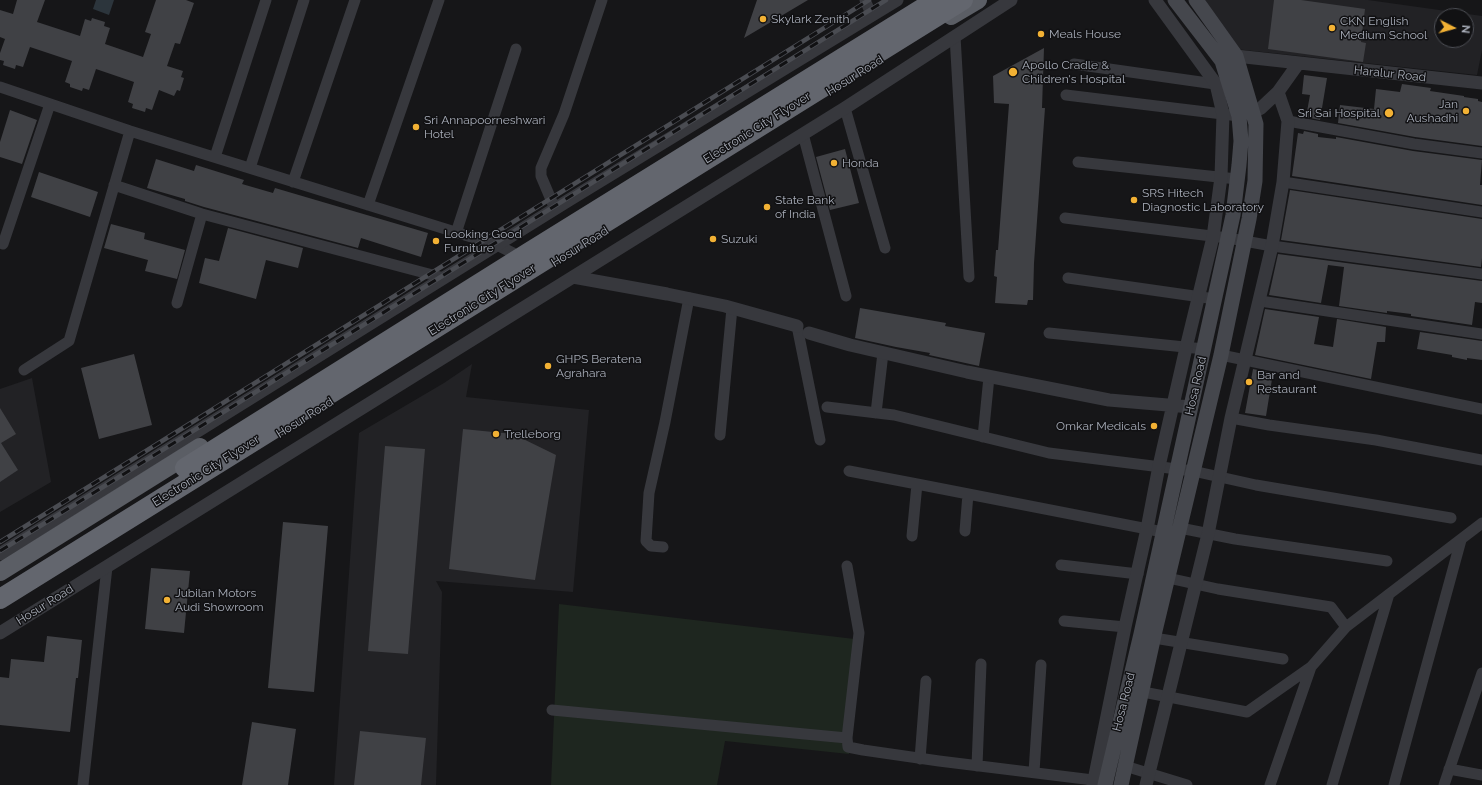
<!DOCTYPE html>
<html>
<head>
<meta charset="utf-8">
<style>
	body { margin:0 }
	#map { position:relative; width:1482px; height:785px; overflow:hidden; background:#161618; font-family:Raleway,sans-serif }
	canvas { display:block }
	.north { position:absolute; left:1434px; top:8px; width:40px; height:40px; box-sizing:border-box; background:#111113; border:1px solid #4d4f55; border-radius:50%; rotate:96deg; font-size:11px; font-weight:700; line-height:16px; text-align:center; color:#a8adb8 }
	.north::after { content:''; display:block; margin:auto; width:14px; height:18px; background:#f2b134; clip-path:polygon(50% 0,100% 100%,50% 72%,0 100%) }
</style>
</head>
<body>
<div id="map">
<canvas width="1482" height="785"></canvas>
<div class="north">N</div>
</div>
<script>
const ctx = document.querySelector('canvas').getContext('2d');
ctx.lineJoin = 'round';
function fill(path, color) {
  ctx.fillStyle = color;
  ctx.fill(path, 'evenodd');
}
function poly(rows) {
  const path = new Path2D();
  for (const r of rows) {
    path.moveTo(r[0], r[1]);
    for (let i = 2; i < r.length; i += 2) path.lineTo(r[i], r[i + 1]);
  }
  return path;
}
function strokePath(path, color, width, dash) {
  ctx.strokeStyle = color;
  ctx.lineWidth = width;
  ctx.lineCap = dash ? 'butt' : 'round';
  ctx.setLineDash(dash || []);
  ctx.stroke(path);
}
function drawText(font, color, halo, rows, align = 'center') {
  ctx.font = font + ' Raleway,sans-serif';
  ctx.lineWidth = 3;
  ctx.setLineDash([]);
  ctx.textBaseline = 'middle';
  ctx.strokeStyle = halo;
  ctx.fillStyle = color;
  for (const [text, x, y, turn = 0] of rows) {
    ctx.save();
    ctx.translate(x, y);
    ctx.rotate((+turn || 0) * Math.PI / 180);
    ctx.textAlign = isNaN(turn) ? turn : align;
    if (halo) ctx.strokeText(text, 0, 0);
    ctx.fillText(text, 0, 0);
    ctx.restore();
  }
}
const built = poly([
	[1205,0,1368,0,1482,16,1482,50,1477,75,1235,49],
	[1442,16,1466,16,1466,40,1442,40],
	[472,364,466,397,589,410,573,592,436,581,442,592,436,785,334,785,359,433,444,383],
	[32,378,51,482,0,512,0,389]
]);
const green = poly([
	[559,604,863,640,849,754,725,741,717,785,551,785]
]);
const water = poly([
	[96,0,114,0,109,15,93,9]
]);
const building = poly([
	[17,0,45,0,37,22,80,36,85,19,91,21,92,18,105,22,104,26,110,28,105,44,143,57,151,34,145,32,156,0,186,0,194,3,180,44,175,43,167,66,183,71,181,77,184,78,180,91,177,90,174,96,159,90,152,110,146,108,145,112,132,108,133,104,128,102,134,82,96,69,89,90,83,88,82,91,70,87,70,84,65,82,72,61,30,47,23,67,16,65,15,69,3,65,4,61,0,60,0,53,5,39,0,37,0,10,13,14],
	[757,0,808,0,744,38],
	[1274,0,1301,0,1365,9,1361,42,1366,43,1363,62,1268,49],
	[1044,48,1042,108,1045,108,1034,263,1033,300,1028,300,1027,305,995,303,997,277,994,276,996,250,998,250,1009,104,994,103,993,76],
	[1304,75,1327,78,1320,120,1306,117,1310,95,1302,94],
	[1402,84,1431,88,1430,91,1464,96,1464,97,1478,99,1478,101,1482,102,1482,146,1415,137,1338,123,1340,105,1374,109,1376,89,1400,92],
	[10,110,37,120,22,164,0,157,0,142],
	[1304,131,1318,134,1318,137,1336,139,1336,137,1413,151,1482,160,1480,185,1482,185,1482,205,1292,176,1298,133,1303,134],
	[845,149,859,203,830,210,816,157],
	[156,159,194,171,196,165,244,180,242,184,273,193,275,188,428,233,421,257,361,238,358,248,204,207,185,201,185,199,147,188],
	[39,172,98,192,90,217,31,197],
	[1290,190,1482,219,1482,258,1481,267,1281,240],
	[111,224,145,233,144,239,185,250,177,279,145,271,148,260,104,248],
	[228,228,303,248,298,268,266,260,256,299,199,283,205,258,219,261],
	[1278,254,1482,281,1482,303,1475,302,1472,325,1411,316,1411,314,1387,311,1387,313,1339,306,1344,267,1328,265,1321,303,1269,295],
	[860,308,946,323,945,326,985,333,979,366,929,355,930,353,896,347,855,338],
	[1265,309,1319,317,1314,344,1333,347,1337,319,1386,327,1385,342,1377,342,1371,379,1255,355],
	[1420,332,1482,341,1482,360,1467,358,1467,360,1452,357,1452,355,1417,349],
	[134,354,152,425,99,439,81,368],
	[1253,369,1273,373,1266,416,1245,413],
	[0,408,16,434,1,443,18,470,0,482],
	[463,429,513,434,556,455,535,580,449,569],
	[385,446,425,449,408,654,368,651],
	[283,522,328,526,314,692,268,688],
	[151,568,190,571,184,633,145,629],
	[47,636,82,640,78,678,76,678,70,732,0,725,0,677,9,678,11,659,44,662],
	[252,722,296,729,288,785,242,785],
	[360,731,426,738,421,785,354,785]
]);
const minor = poly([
	[865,0,872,16],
	[955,36,969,277],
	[1074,64,1222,85],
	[0,87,130,131,497,245,513,253],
	[1066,95,1239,116],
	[845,108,885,248],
	[1288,121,1414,144,1482,153],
	[803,134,846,296],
	[215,157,266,0],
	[1078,162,1237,179],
	[250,168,304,0],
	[293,182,355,0],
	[1283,182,1482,212],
	[114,185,202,214,444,278],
	[368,205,439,0],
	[555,209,541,176,541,168,564,114,602,0],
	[1065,218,1228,238,1272,246,1482,274],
	[456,233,516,49],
	[3,244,50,104],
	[1068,278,1215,299],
	[1260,301,1482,334],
	[177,303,202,214],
	[797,326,820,440],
	[1049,333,1204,349],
	[1221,355,1482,409],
	[24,370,69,341,130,131],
	[827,407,894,415,1049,453,1193,471,1256,485,1451,518],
	[876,413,883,353],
	[1231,418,1269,425,1376,440,1482,460],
	[720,435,732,308],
	[983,437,989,377],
	[849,471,917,484,912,536],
	[917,484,1163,532],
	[1180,528,1235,539,1387,561],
	[965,531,968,494],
	[663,547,651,546,646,541,649,493,665,422,689,298],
	[1061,565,1138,574],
	[847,566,859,633,847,738,848,747,863,750,939,761,1101,781],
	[1168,578,1218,589,1331,607,1346,627],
	[1064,621,1125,627],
	[1154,638,1283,659],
	[1143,692,1247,712,1311,667,1346,627,1482,523],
	[552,710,847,738],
	[920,759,926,681],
	[977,766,981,664],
	[1125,766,1187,785],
	[1449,769,1482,775],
	[1034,772,1041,665],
	[83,785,107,567],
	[1270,785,1311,667],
	[1332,785,1389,594],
	[1394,785,1461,540],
	[1444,785,1482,673]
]);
const tertiary = poly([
	[1236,56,1482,83],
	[1252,113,1261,108,1278,92,1298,64],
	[573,277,667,294,725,306,797,326],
	[809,333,850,345,967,372,1109,400,1191,407],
	[0,554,569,200,897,0],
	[0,633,845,108,1011,0],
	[1093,785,1125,627,1147,529,1159,466,1186,348,1213,237,1221,177,1223,114,1216,84,1155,0],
	[1146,785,1208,534,1231,418,1272,246,1283,182,1288,121,1278,92]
]);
const secondary = poly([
	[1105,785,1141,634,1233,215,1239,165,1241,141,1239,116,1222,61,1175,0],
	[1121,785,1155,631,1221,355,1249,219,1255,181,1256,124,1236,56,1196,0]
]);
const trunk = poly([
	[951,16,978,0],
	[0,572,200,447]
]);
const motorway = poly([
	[185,468,528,253,936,0],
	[0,599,963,0]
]);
const rail = poly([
	[0,542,869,0],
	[0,551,886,0]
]);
const markers = [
	[763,19,4,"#f2b134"],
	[1332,28,4,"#f2b134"],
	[1041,34,4,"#f2b134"],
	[1013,72,5,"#f2b134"],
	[1466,111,4,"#f2b134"],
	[1389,113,5,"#f2b134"],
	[416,127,4,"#f2b134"],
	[834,163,4,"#f2b134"],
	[1134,200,4,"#f2b134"],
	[767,207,4,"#f2b134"],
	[713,239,4,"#f2b134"],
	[436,241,4,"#f2b134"],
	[548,366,4,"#f2b134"],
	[1249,382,4,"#f2b134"],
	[1154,426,4,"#f2b134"],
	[496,434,4,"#f2b134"],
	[167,600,4,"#f2b134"]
];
const poiNames = [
	["Skylark Zenith",771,19],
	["CKN English",1340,21],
	["Medium School",1340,35],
	["Meals House",1049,34],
	["Apollo Cradle &",1022,65],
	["Children's Hospital",1022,79],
	["Jan",1458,104,"right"],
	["Aushadhi",1458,118,"right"],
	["Sri Sai Hospital",1380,113,"right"],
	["Sri Annapoorneshwari",424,120],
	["Hotel",424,134],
	["Honda",842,163],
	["SRS Hitech",1142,193],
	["Diagnostic Laboratory",1142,207],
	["State Bank",775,200],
	["of India",775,214],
	["Looking Good",444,234],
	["Furniture",444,248],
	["Suzuki",721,239],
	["GHPS Beratena",556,359],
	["Agrahara",556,373],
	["Bar and",1257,375],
	["Restaurant",1257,389],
	["Omkar Medicals",1146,426,"right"],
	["Trelleborg",504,434],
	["Jubilan Motors",175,593],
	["Audi Showroom",175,607]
];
const streetNames = [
	["Haralur Road",1390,74,6],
	["Hosur Road",855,76,-32],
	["Electronic City Flyover",757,128,-32],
	["Hosur Road",580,247,-32],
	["Electronic City Flyover",482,300,-32],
	["Hosa Road",1196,386,-77],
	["Hosur Road",305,418,-32],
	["Electronic City Flyover",206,471,-32],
	["Hosur Road",45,605,-32],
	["Hosa Road",1124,702,-76]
];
fill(built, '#222225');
fill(green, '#1e261f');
fill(water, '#2c353c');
fill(building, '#404145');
strokePath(minor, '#37383d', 11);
strokePath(tertiary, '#37383d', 13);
strokePath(secondary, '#45474d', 15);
strokePath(trunk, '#5b5e65', 18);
strokePath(motorway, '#63666e', 20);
strokePath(rail, '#4a4c52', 4.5);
strokePath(rail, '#111113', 3, [9]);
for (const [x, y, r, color] of markers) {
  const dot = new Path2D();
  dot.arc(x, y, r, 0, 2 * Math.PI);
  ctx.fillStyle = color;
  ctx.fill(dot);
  strokePath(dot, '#111113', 1.5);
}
drawText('12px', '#a8adb8', '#111113', poiNames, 'left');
drawText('12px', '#a8adb8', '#111113', streetNames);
</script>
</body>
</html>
